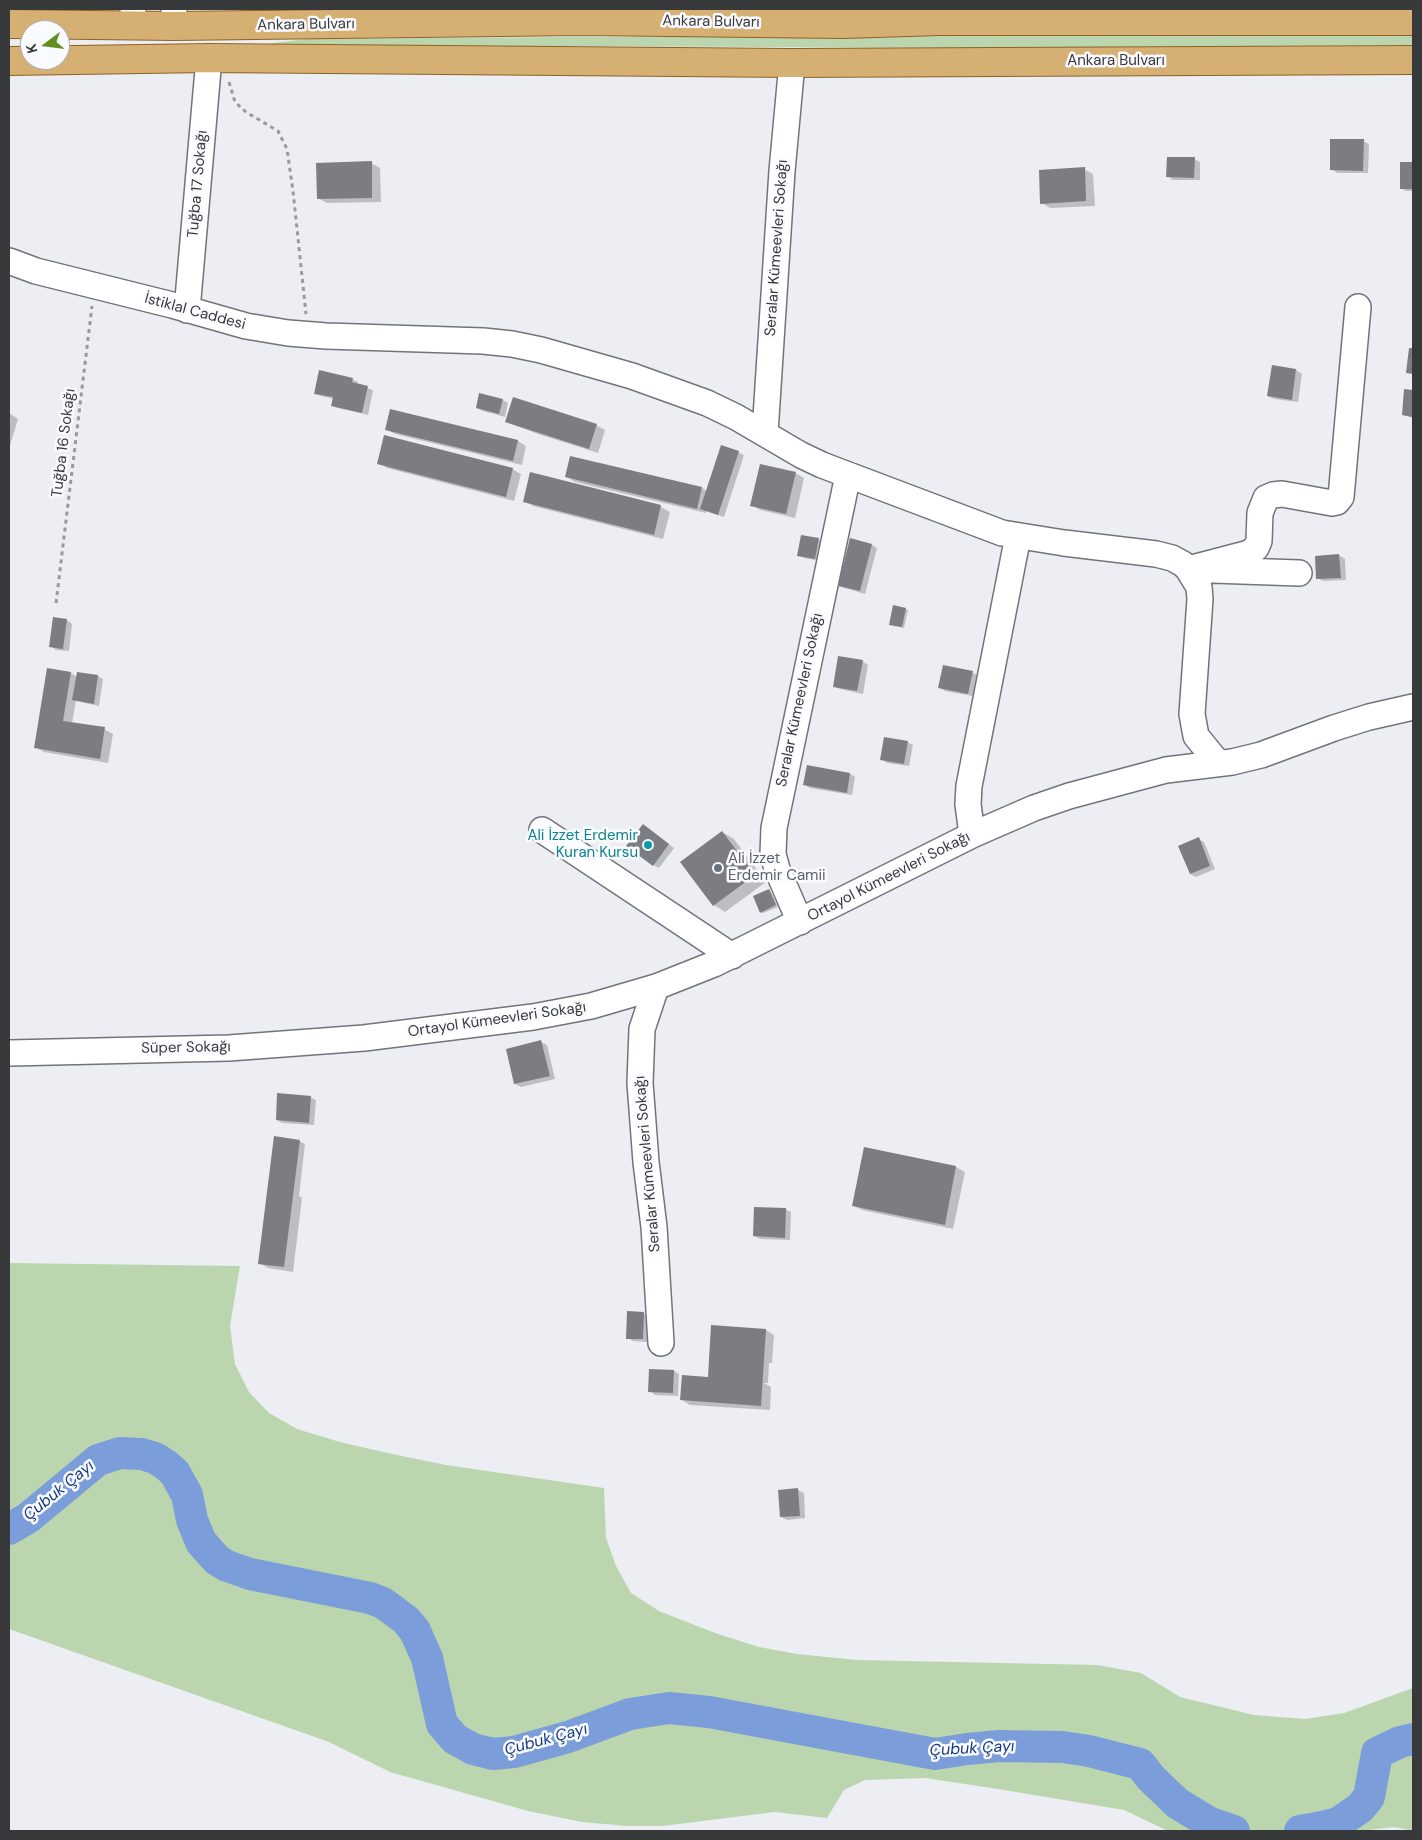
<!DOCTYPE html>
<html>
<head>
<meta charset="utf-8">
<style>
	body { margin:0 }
	#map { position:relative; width:1422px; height:1840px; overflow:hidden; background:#eceef3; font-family:"DM Sans",sans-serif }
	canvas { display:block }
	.frame { position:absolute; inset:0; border:10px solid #38393b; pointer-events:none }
	.north { position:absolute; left:20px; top:20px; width:50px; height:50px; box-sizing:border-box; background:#fafbff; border:1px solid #acadb1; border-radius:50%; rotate:255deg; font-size:14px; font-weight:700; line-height:20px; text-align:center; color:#38393b }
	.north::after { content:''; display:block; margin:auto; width:18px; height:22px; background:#638f22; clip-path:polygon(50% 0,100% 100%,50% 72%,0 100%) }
</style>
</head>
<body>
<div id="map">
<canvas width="1422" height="1840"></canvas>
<div class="frame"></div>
<div class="north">K</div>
</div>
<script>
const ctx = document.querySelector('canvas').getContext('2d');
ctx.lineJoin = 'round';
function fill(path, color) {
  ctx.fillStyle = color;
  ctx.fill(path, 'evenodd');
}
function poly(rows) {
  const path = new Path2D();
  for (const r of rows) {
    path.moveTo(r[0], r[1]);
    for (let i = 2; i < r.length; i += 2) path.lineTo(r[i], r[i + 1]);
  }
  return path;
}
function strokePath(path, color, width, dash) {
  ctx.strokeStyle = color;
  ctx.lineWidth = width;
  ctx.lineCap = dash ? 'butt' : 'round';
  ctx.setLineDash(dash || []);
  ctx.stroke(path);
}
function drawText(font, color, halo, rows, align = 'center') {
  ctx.font = font + ' "DM Sans",sans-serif';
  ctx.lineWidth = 5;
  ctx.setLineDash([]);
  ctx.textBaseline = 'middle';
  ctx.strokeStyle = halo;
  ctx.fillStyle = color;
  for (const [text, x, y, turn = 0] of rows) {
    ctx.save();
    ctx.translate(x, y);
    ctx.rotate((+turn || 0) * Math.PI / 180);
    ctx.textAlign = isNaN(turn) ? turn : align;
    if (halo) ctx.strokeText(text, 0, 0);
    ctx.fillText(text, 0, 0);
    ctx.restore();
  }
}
const green = poly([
	[1413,35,1413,45,954,48,569,46,305,49,267,44,305,39,561,37],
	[9,1263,240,1266,230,1326,235,1364,249,1392,269,1413,297,1429,340,1442,392,1454,446,1465,604,1488,606,1538,616,1566,631,1593,659,1611,715,1633,759,1647,797,1654,857,1660,1097,1665,1141,1673,1180,1697,1254,1715,1305,1719,1344,1713,1413,1688,1413,1831,1395,1827,1359,1831,1168,1831,1124,1810,998,1789,925,1778,865,1780,844,1790,827,1818,775,1812,662,1826,627,1826,582,1822,528,1811,390,1772,329,1742,9,1629]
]);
const shadow = poly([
	[1363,141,1369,144,1368,173,1337,173,1331,169],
	[1194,159,1200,162,1200,180,1173,180,1167,176],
	[371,163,380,168,381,202,327,203,318,198],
	[1402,163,1413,163,1413,191,1406,191,1401,188],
	[1084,169,1093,174,1095,206,1050,208,1042,203],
	[1273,367,1296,370,1302,374,1298,402,1274,399,1268,396],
	[352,379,358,382,357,385,373,390,368,415,338,408,332,405,334,399,321,396,316,393],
	[1405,391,1413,392,1413,418,1403,415],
	[503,400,508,403,505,417,483,411,477,408],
	[9,413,18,419,9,449],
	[506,422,596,425,605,430,598,453,538,434],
	[386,429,518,441,526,446,522,465,395,434],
	[738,452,744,455,724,517,706,511,706,513,575,482,567,477,702,488,707,491],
	[379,463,512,469,521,474,514,501,387,468],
	[795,473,804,478,795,518,760,510,752,505],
	[531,474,661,507,670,512,663,539,533,506,525,501],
	[818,539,824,543,821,561,804,558,799,555],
	[851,539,872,545,877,548,865,594,845,588,839,585],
	[1339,555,1345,559,1346,580,1323,581,1317,578],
	[905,609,908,610,904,628,893,626],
	[67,620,72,624,69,651,56,650,51,646],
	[862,661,868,665,863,694,840,689,834,686],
	[972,672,978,676,973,696,945,691,939,687],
	[71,673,77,677,78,673,98,676,103,679,99,706,76,701,72,723,104,729,113,734,108,763,44,752,35,747],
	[907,742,913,745,909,766,887,763,882,759],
	[850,774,855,777,852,795,810,788,805,785],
	[649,829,674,848,659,868,653,865],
	[722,832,734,839,766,882,725,912,714,905],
	[1198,839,1204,842,1215,869,1196,877,1190,874],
	[769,890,771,892,778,907,763,913,761,912],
	[541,1042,547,1045,555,1079,521,1087,515,1084],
	[310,1097,316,1100,314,1125,282,1123,277,1120],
	[299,1141,305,1144,299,1196,302,1198,293,1272,268,1268,259,1263],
	[864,1148,956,1167,965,1172,953,1229,862,1210,853,1205],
	[785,1209,791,1212,790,1240,760,1239,754,1236],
	[643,1313,649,1316,648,1342,633,1341,628,1338],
	[766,1330,774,1335,772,1363,769,1363,768,1383,764,1383,771,1387,770,1410,690,1405,682,1400,713,1378],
	[674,1371,679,1374,678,1396,655,1395,650,1391],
	[798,1490,804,1493,805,1518,787,1520,781,1517,779,1491]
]);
const river = poly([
	[9,1529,28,1518,98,1460,120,1453,142,1454,155,1458,166,1465,175,1473,187,1495,192,1520,201,1542,217,1560,227,1566,250,1574,370,1598,383,1603,406,1620,415,1631,427,1658,442,1724,455,1739,473,1749,493,1754,514,1752,568,1737,630,1714,669,1708,709,1712,935,1754,967,1749,999,1746,1063,1747,1089,1751,1140,1764,1151,1778,1177,1803,1208,1822,1234,1831],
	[1300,1831,1327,1826,1338,1823,1360,1808,1369,1797,1377,1753,1400,1742,1413,1739]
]);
const building = poly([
	[1330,139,1364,139,1363,171,1330,170],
	[1167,157,1195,157,1194,178,1166,177],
	[372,161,372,198,317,199,316,163],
	[1400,162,1413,162,1413,189,1400,189],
	[1085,167,1086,201,1040,204,1039,170],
	[1409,348,1413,348,1413,374,1406,373],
	[1272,365,1296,369,1292,400,1267,396],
	[319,370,353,378,352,382,368,386,362,413,331,406,333,397,314,394],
	[1404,389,1413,390,1413,417,1402,415],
	[479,393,503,399,499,414,476,408],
	[513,397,597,424,589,449,505,422],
	[390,409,518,440,513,461,385,430],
	[384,435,513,468,506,497,377,464],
	[721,445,739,451,718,515,700,509],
	[570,456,702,487,697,509,565,477],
	[760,464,796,472,786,514,750,506],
	[530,472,661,505,654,535,523,502],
	[801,535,819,538,815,559,797,556],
	[850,538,872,544,860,591,838,586],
	[1339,554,1341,578,1316,579,1315,556],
	[893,605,906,608,902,627,889,625],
	[53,617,67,619,63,649,49,647],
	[838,656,863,660,857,691,833,687],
	[943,665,973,671,968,694,938,688],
	[47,668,71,672,63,721,105,727,100,759,34,748],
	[77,672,98,675,94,704,72,700],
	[884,737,908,741,904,764,880,760],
	[807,765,850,773,847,793,803,785],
	[643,824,669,844,653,866,626,846],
	[722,831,755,875,713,906,680,862],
	[1199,837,1210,866,1190,874,1178,846],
	[769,889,776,905,760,913,753,896],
	[541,1040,550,1076,514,1084,506,1049],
	[277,1093,311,1096,309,1123,276,1120],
	[274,1136,300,1140,284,1267,258,1264],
	[864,1147,956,1166,945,1225,852,1206],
	[754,1207,786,1208,785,1238,753,1236],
	[627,1311,644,1312,643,1339,626,1339],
	[711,1325,766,1329,761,1406,680,1400,682,1375,708,1377],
	[649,1369,674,1370,673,1393,648,1392],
	[798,1488,800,1516,780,1517,778,1490]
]);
const path = poly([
	[229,82,235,102,246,112,278,131,287,149,293,191,306,314],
	[56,603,92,306]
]);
const minor = poly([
	[133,9,133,26],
	[174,9,174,26],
	[9,261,36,271,172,305,246,326,288,333,326,336,483,341,512,344,541,350,632,376,707,403,736,417,801,455,822,465,1002,533,1064,543,1156,554,1172,558,1183,564,1188,569,1199,587,1200,599,1192,714,1196,736,1218,763],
	[187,310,209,58],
	[765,433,782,171,792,63],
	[1188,569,1249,553,1256,548,1259,541,1260,513,1266,498,1273,495,1282,494,1332,503,1337,502,1341,497,1358,307],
	[1213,570,1299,573],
	[542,830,732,956],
	[972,835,968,804,969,786,1018,536],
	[800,922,777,869,773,854,774,828,848,475],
	[656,987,642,1029,640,1083,646,1162,654,1227,661,1343],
	[9,1053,229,1048,364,1038,533,1017,591,1006,656,987,714,964,972,835,1034,808,1069,796,1166,770,1232,762,1261,755,1334,728,1369,717,1413,707]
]);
const major = poly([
	[9,24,174,26,582,21,843,24,940,21,1413,21],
	[9,61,209,58,792,63,1413,60]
]);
const markers = [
	[648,845,5,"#0f9aa8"],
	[718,868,5,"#6b7280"]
];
const streetNames = [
	["Ankara Bulvarı",711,22,1],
	["Ankara Bulvarı",306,25,-1],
	["Ankara Bulvarı",1116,61],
	["Tuğba 17 Sokağı",198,184,-85],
	["Seralar Kümeevleri Sokağı",777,248,-86],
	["İstiklal Caddesi",195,312,15],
	["Tuğba 16 Sokağı",64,443,-83],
	["Seralar Kümeevleri Sokağı",800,700,-78],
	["Ortayol Kümeevleri Sokağı",889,877,-27],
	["Ortayol Kümeevleri Sokağı",497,1020,-8],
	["Süper Sokağı",186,1048,-1],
	["Seralar Kümeevleri Sokağı",648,1164,-95]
];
const cultureNames = [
	["Ali İzzet Erdemir",638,836],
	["Kuran Kursu",638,853]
];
const worshipNames = [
	["Ali İzzet",728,859],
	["Erdemir Camii",728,876]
];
const waterNames = [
	["Çubuk Çayı",59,1491,-39],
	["Çubuk Çayı",546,1740,-15],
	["Çubuk Çayı",972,1749,-3]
];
fill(green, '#bbd6ae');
fill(shadow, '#0003');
strokePath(river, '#7b9dd9', 32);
fill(building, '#7b7d82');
strokePath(minor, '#727479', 28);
strokePath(major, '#8d6323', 30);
strokePath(path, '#989a9d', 3, [4, 4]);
strokePath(minor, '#fff', 25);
strokePath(major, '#d6af73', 28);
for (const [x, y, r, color] of markers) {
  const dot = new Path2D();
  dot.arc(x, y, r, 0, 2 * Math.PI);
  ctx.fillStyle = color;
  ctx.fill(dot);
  strokePath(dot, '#fafbff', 2);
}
drawText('15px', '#38393b', '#fafbff', streetNames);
drawText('15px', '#0d838f', '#fafbff', cultureNames, 'right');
drawText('15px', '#5b616d', '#fafbff', worshipNames, 'left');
drawText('italic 16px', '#153a81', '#fafbff', waterNames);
</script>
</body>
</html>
